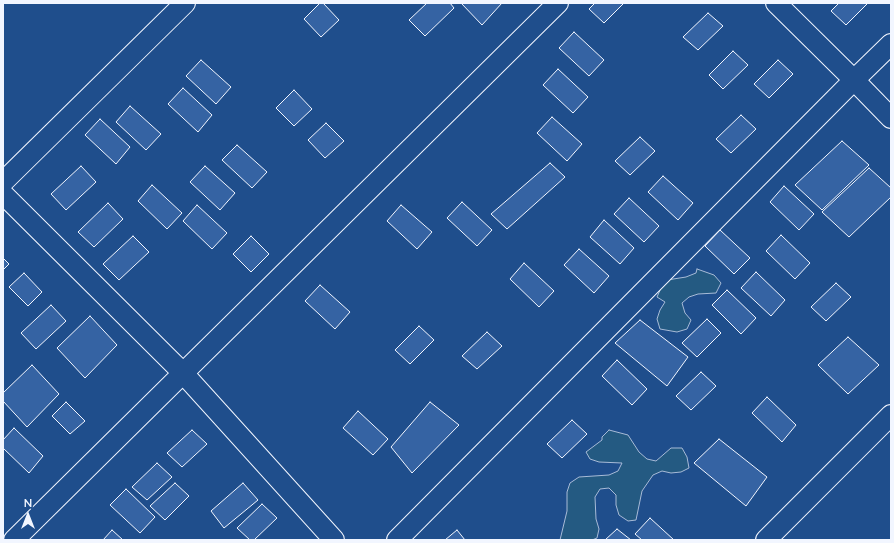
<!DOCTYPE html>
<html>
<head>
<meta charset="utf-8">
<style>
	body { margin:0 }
	#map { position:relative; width:894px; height:543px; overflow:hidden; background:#1f4e8c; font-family:Lato,sans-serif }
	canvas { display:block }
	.frame { position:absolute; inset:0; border:4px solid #f2f6ff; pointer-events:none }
	.north { position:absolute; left:8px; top:495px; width:40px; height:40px; -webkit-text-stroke:3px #1f4e8c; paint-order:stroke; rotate:0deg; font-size:11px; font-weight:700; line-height:16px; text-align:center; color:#f2f6ff }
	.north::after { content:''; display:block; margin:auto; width:14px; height:18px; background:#f2f6ff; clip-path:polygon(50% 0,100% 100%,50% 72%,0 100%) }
</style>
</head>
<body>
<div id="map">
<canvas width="894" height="543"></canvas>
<div class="frame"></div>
<div class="north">N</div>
</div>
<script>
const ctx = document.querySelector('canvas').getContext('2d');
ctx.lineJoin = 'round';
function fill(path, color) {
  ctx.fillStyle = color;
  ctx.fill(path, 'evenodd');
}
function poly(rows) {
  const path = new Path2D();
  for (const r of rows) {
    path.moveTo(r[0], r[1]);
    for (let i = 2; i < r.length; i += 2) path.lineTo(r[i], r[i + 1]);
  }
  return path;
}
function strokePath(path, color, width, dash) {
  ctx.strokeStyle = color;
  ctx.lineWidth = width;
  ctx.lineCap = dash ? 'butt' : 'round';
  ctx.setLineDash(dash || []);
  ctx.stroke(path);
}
const green = poly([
	[697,269,714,275,721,283,716,293,698,294,689,297,682,303,685,313,691,320,687,329,677,332,660,329,657,319,660,310,665,302,657,297,661,288,667,280,686,277,696,273,697,269],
	[609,430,628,435,639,452,647,459,656,461,671,448,682,448,687,457,689,468,681,472,671,473,662,471,653,475,642,491,636,520,628,521,619,515,616,505,616,495,609,488,600,489,595,497,596,519,599,529,597,538,592,540,560,540,567,511,567,492,570,483,579,477,609,475,618,471,622,463,599,462,590,459,586,452,602,440,602,437,609,430]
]);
const building = poly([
	[320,3,323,3,339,20,321,37,304,19,320,3],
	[427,3,450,3,454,8,425,36,409,20,427,3],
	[461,3,502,3,482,25,461,3],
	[595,3,624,3,604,23,589,9,595,3],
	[839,3,868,3,846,25,831,11,839,3],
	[708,13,723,26,698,50,683,37,708,13],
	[574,32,604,60,589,76,559,48,574,32],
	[733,51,748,65,723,89,709,75,733,51],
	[201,60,231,87,216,104,186,76,201,60],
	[778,60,793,74,769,98,754,84,778,60],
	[558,69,588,97,573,113,543,85,558,69],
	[183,88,212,115,198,132,168,104,183,88],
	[294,90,312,109,294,126,276,108,294,90],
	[130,106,161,134,146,150,116,122,130,106],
	[741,115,756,129,731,153,716,139,741,115],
	[552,117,582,144,567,161,537,133,552,117],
	[100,119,130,147,116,164,85,135,100,119],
	[326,123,344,141,325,158,308,140,326,123],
	[640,137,655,151,630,175,615,161,640,137],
	[842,141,869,165,822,210,795,185,842,141],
	[237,145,267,172,252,188,222,160,237,145],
	[550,163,565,177,507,229,491,214,550,163],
	[81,166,96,182,66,210,51,194,81,166],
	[205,166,235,193,220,210,190,182,205,166],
	[869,168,891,188,891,197,849,237,822,212,869,168],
	[663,176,693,203,678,220,648,192,663,176],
	[152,185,182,213,167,229,138,201,152,185],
	[784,186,814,214,799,230,770,202,784,186],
	[629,198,659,226,644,242,614,214,629,198],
	[462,202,492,230,477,246,447,218,462,202],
	[108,203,123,219,94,247,78,232,108,203],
	[197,205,227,233,212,249,183,221,197,205],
	[401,205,432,232,417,249,387,221,401,205],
	[604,220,634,248,620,264,590,237,604,220],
	[720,230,750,258,734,274,705,246,720,230],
	[781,235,810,263,795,279,766,251,781,235],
	[133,236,149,252,119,280,103,264,133,236],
	[251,236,269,254,251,272,233,254,251,236],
	[579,249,609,276,594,293,564,265,579,249],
	[3,258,9,264,3,270,3,258],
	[524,263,554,291,539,307,510,279,524,263],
	[756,272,785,300,771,316,741,288,756,272],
	[24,273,42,292,28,306,9,287,24,273],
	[836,283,851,297,826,321,811,307,836,283],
	[320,285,350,312,335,329,305,301,320,285],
	[727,290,756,318,741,334,712,305,727,290],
	[51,305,66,321,36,349,21,333,51,305],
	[90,316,117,345,85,378,57,348,90,316],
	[707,319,721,333,697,357,682,343,707,319],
	[640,320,688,357,667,386,615,343,640,320],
	[419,326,434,340,410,364,395,350,419,326],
	[487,332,502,346,477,369,462,356,487,332],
	[848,337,879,365,848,394,818,365,848,337],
	[617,360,647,389,632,405,602,376,617,360],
	[32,365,59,394,27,427,3,401,3,393,32,365],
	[701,372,716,386,691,410,676,396,701,372],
	[767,397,796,425,782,442,752,413,767,397],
	[66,402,85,421,70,434,52,416,66,402],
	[430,402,459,425,412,473,391,447,430,402],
	[358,411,388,439,373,455,343,428,358,411],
	[572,420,587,434,562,458,547,444,572,420],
	[14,428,43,456,29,473,3,448,3,440,14,428],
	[192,430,207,444,182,467,167,453,192,430],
	[719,439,767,477,746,506,694,463,719,439],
	[157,463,172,477,147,500,132,487,157,463],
	[175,483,189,496,165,520,150,506,175,483],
	[243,483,258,500,224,528,211,511,243,483],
	[126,489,155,517,140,533,110,505,126,489],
	[262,504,277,518,254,540,250,540,237,528,262,504],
	[650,518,674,540,642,540,635,534,650,518],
	[617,529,631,540,605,540,617,529],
	[112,530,123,540,103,540,112,530],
	[457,530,465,540,445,540,457,530]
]);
const minor = poly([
	[776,3,854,80,891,44],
	[3,182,185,3],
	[3,194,182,372,334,540],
	[14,540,558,3],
	[397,540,854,80,891,118],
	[766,540,891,415]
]);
fill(green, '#245a82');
strokePath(green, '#a8bbd7', 1);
fill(building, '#3563a3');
strokePath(building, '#f2f6ff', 1);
strokePath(minor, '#f2f6ff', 22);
strokePath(minor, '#1f4e8c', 20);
</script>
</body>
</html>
